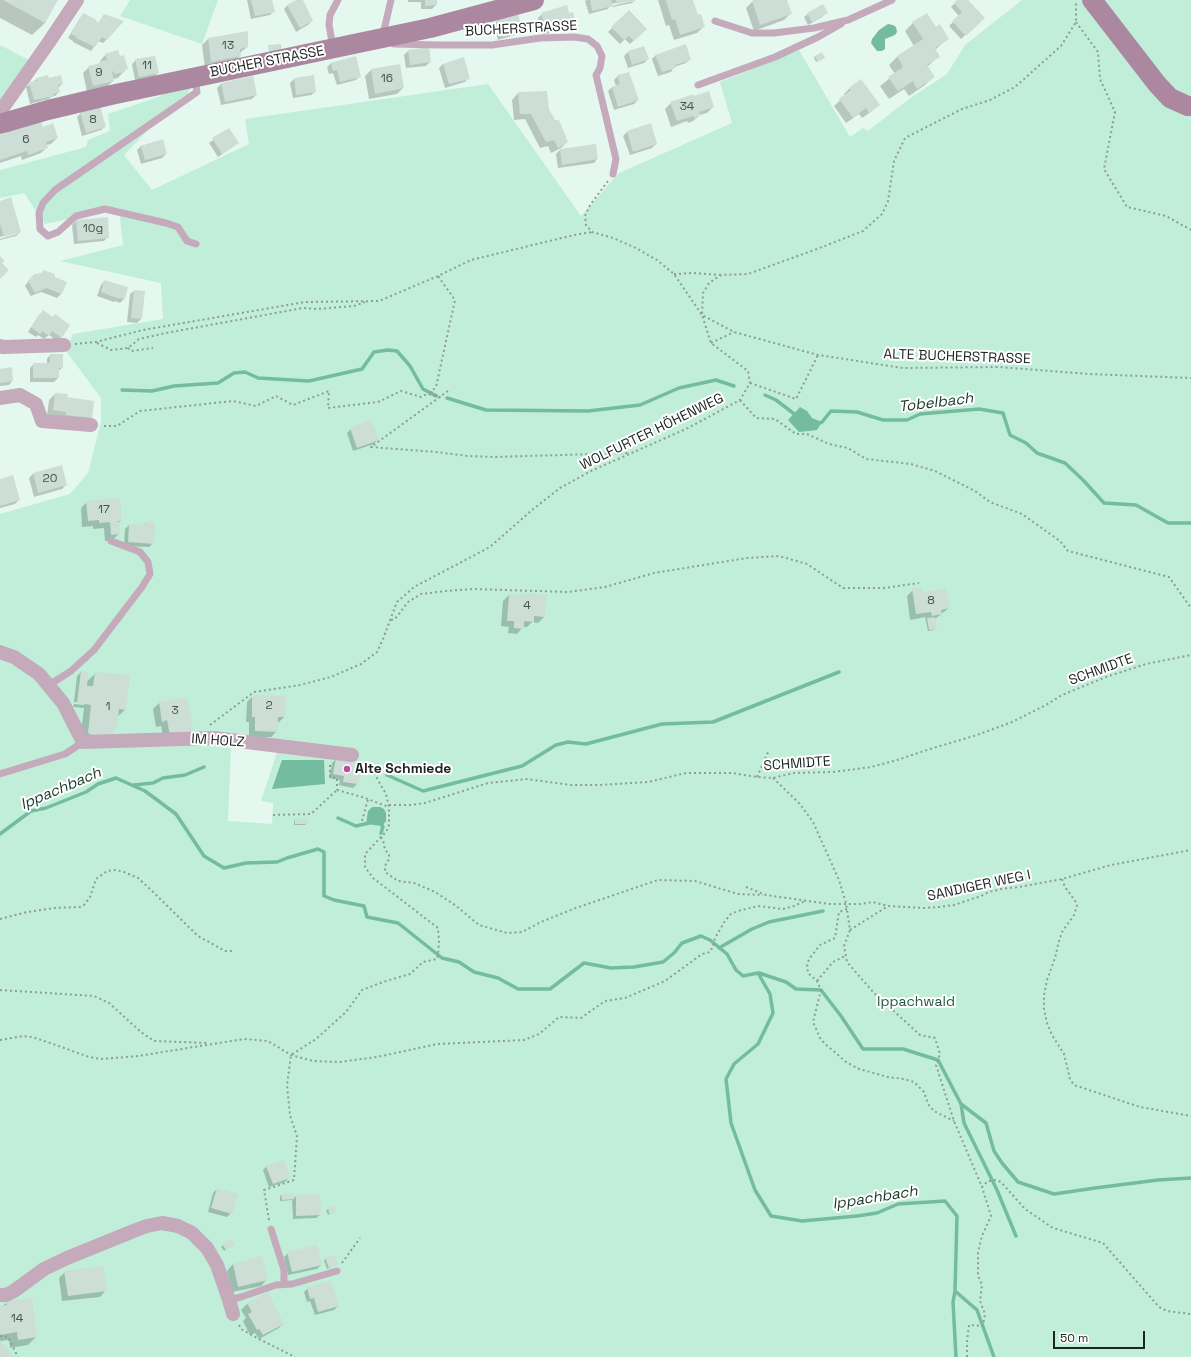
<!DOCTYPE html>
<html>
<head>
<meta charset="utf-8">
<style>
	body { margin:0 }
	#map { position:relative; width:1191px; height:1357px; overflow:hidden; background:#e5f8ef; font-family:"Space Grotesk",sans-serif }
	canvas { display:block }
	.scale { position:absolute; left:1053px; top:1331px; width:92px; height:18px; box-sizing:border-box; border:2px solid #1c2320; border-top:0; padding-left:5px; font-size:12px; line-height:14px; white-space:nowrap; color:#1c2320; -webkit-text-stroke:3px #fff; paint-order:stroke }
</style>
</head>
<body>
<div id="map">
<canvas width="1191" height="1357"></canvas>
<div class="scale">50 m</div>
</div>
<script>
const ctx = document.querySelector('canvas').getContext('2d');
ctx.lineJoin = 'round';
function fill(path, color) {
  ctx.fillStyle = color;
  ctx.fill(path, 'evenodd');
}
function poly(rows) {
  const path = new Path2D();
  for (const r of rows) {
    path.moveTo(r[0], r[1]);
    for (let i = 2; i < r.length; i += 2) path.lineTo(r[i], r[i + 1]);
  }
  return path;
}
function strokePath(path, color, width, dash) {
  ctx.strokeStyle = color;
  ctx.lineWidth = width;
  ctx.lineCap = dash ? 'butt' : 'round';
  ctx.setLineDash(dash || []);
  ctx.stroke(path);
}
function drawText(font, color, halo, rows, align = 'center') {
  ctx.font = font + ' "Space Grotesk",sans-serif';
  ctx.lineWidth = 4;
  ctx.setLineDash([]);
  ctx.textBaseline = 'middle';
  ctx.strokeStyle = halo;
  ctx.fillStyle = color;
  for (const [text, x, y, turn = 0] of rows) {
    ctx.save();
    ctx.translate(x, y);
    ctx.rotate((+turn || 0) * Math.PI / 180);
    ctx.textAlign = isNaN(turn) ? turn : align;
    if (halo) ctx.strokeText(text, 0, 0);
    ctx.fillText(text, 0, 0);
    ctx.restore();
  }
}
const green = poly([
	[130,0,218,0,202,44,120,16],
	[1022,0,1191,0,1191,1357,0,1357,0,514,70,494,88,473,101,422,101,398,66,351,73,334,163,319,161,283,60,261,123,245,119,208,45,224,24,193,0,198,0,170,86,147,88,140,110,131,108,114,161,96,160,89,190,88,188,94,172,105,124,155,152,190,249,144,245,119,488,84,581,216,619,173,732,123,720,82,799,50,850,137,863,128,868,131,909,99,947,74,965,45],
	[216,741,279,746,261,801,273,803,272,824,228,821,231,746,216,746],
	[0,45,31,61,0,103]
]);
const water = poly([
	[888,24,893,25,896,27,897,32,895,35,885,39,885,49,882,51,877,51,871,43,872,39,879,30],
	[800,407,807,411,812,418,822,422,817,430,799,432,788,420],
	[282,760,324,760,325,784,272,789],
	[372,807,380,807,384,809,386,813,386,821,382,826,366,824,368,811]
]);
const shadow = poly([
	[0,0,57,0,45,23,32,35,0,18],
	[247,0,271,0,274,11,270,15,251,19],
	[298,0,301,0,312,21,308,25,296,32,284,9,288,5],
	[408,0,436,0,436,5,432,9,421,9,421,2,408,2],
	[587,0,630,0,611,4,608,9,589,14,585,1],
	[633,0,635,0,632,3,613,7,612,6,633,1],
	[658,0,692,0,697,16,703,27,697,33,674,40,669,25,666,26],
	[757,0,786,0,790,14,784,20,754,31,746,8,752,2],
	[958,0,967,0,983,18,961,39,949,26,959,16,951,7],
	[629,12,646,29,630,44,625,39,620,44,608,32],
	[826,13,822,17,808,25,804,17,808,14],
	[84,14,98,24,104,15,107,39,103,43,98,41,91,51,73,42,73,41,68,38,80,18],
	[542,14,569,14,576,25,572,29,564,31,563,29,543,35,538,18],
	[498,20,522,31,518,34,498,40,494,24],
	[913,23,936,28,948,38,935,50,939,56,927,67,933,77,925,85,909,96,904,89,889,99,880,86,895,74,889,65,897,57,914,46,905,31],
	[247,32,247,47,240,53,240,56,234,62,205,68,202,45,208,39],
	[644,47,648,59,644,63,628,68,624,56,628,52],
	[408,51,430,62,426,66,406,68,404,55],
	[106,54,126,69,118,78,112,79,113,81,106,87,87,92,83,73,89,67,98,65,100,63,100,61],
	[656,55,690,59,686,63,674,67,671,72,658,76,652,59],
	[815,56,823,59,816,62,814,58],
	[356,57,360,76,356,80,337,85,333,73,329,74,327,67,331,63],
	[136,60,158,73,154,77,135,80,132,64],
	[443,64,468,78,465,82,445,88,439,68],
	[399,65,403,88,397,94,369,99,365,76,371,70],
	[618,76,638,100,634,104,614,110,608,91,612,87,616,86,614,80],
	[37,79,48,80,62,84,58,88,59,92,55,96,51,97,49,99,30,104,26,87],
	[294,79,315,92,311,95,293,98,290,83],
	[221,84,256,95,252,99,221,105,217,88],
	[850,88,872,111,862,118,859,114,846,123,834,106,845,96,844,94],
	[518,93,548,109,567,142,561,148,551,153,548,146,540,148,525,119,514,120,512,100],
	[693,97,713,107,707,113,700,115,693,121,688,123,687,121,671,127,665,109,671,103],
	[81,113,104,127,101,130,82,136,77,117],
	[12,128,42,128,57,138,51,144,46,145,47,147,41,153,22,160,21,156,0,163,0,136,6,134],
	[229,129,238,143,218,157,209,143],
	[627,132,656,144,652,148,630,155,623,136],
	[162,140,166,154,162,158,141,164,137,150,141,146],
	[560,150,597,159,594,163,558,168,556,154],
	[0,202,20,232,16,236,0,240,0,239,17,234,17,232,0,237],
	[76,221,108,237,104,241,74,244,72,225],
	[44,271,53,278,61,294,57,298,41,292,31,296,25,286,30,279,40,275],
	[104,281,124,299,120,303,115,301,114,302,97,296,101,285],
	[134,291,144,292,141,319,137,323,127,322,130,294],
	[39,315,61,337,57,341,49,335,44,339,38,335,36,337,28,332],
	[50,355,62,368,58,371,58,378,54,382,30,382,30,368,34,364,47,364,47,359],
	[0,370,12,381,9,385,0,386],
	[55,394,66,398,91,417,84,424,47,416,49,400],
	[351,429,377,440,374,444,353,451,347,433],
	[61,466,66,485,62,489,34,497,29,478,33,474],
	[0,480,19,500,15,504,0,508],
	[87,502,121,520,118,523,119,534,112,540,105,541,104,528,93,529,93,526,82,527,81,508],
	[146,523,153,543,149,547,124,546,125,529,129,525,142,526],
	[913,590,949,608,935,619,936,628,934,630,928,631,925,617,910,620,907,596],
	[524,594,544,617,538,623,532,622,527,627,523,627,517,634,508,633,509,627,501,626,503,601,509,595,521,597],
	[81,672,86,682,96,673,125,710,117,717,116,725,113,728,80,741,84,708,73,707,74,704,84,705,84,703,74,702,77,676],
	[253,696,284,697,284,717,278,723,277,731,271,737,249,737,249,722,246,722,247,702],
	[159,703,186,738,164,742,161,726,156,727,153,709],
	[336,759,357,784,353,788,339,785,340,780,329,778,332,763],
	[295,820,307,823,305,825,294,825,294,821],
	[267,1166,289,1178,285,1182,269,1187,263,1170],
	[217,1189,231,1213,227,1217,208,1212,213,1193],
	[292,1194,293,1199,296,1196,319,1195,320,1215,316,1218,293,1219,292,1200,280,1201,280,1196,282,1195],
	[333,1207,334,1212,328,1215,326,1210],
	[234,1244,224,1251,221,1247,223,1245],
	[288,1253,321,1265,317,1269,288,1275,284,1257],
	[326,1259,337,1264,327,1269,324,1260],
	[233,1264,267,1279,261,1286,232,1292,227,1271],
	[65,1272,106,1290,100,1297,62,1301,59,1278],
	[308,1288,338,1306,334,1310,315,1315,310,1301,307,1302,304,1292],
	[7,1302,36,1337,28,1345,10,1348,9,1340,0,1341,0,1307,2,1307],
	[247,1304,283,1324,279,1328,259,1339,255,1333,250,1335,243,1321,246,1318,241,1310]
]);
const stream = poly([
	[122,390,152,391,174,386,218,383,234,373,245,372,258,378,309,381,362,369,374,352,388,350,397,351,410,366,423,389,436,396],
	[765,395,776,400,797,416],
	[447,398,486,410,588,411,640,405,679,388,716,380,734,386],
	[818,424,822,422,831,411,857,412,883,420,907,420,920,414,979,409,1003,413,1010,435,1026,443,1037,453,1065,463,1083,480,1104,503,1136,505,1168,523,1191,523],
	[387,775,423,791,522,766,556,745,568,742,586,744,662,724,713,722,839,672],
	[134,785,153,783,163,778,185,775,204,767],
	[338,818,356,826,369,823],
	[381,833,383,827,382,826,382,822],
	[0,834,31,811,46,808,86,792,98,784,116,778,145,791,176,814,204,856,224,868,246,863,277,862,287,858,318,849,324,852,324,896,334,900,364,906,367,917,398,923,442,958,459,962,474,972,498,978,518,989,550,989,584,963,611,968,634,967,663,962,674,953,682,943,701,936,710,940,727,954,736,970,743,976,758,973,770,994,773,1013,758,1044,734,1064,726,1079,731,1123,755,1190,771,1216,802,1221,857,1216,877,1213,898,1204,945,1201,957,1216,955,1291,977,1310,994,1357],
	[719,948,752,929,769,922,823,911],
	[759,973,786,982,796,989,821,990,841,1016,863,1049,903,1049,938,1060,961,1104,986,1123,994,1151,1002,1163,1018,1182,1054,1194,1095,1188,1158,1180,1191,1178],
	[961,1104,964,1123,997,1190,1016,1236],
	[955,1291,953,1302,956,1357]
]);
const building = poly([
	[3,0,58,0,45,23],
	[251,0,272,0,275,12,255,16],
	[296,0,303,0,313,21,300,28,287,5],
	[425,0,437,0,437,5,425,6],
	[590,0,611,0,613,6,592,11],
	[616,0,632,0,632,1,617,4],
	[666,0,693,0,698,15,701,14,705,27,680,35,675,19,672,20],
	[754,0,787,0,792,14,760,25,752,1],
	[957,0,968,0,985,18,966,36,952,21,962,12,954,3],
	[823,4,828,13,812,22,807,13],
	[567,5,569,13,573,12,577,25,568,28,567,26,547,32,541,13],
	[629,10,647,29,634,41,629,36,624,40,611,27],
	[83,13,95,19,98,23,104,14,124,21,107,40,102,37,95,47,76,38,77,37,71,34],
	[927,13,936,27,940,24,949,39,935,48,940,57,927,65,935,77,917,89,913,81,898,91,888,77,903,67,897,56,923,39,912,22],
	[518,14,523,31,502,37,497,20],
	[248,31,248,47,240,49,241,56,211,62,208,38],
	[281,44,282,51,269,53,268,45],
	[686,44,691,60,675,65,676,68,662,72,655,55],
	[644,46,649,59,632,65,628,51],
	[429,47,431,62,410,65,408,50],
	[118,50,120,56,124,55,128,69,124,70,125,72,114,74,114,71,112,72,114,81,93,86,88,66,101,63,100,61,107,60,105,54],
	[822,52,825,58,818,62,815,56],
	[155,56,159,73,139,77,135,59],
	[356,56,361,77,340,82,337,70,333,71,331,63],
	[464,57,470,79,449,84,443,64],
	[400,64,404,88,375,94,371,69],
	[629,72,639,100,618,107,612,87,620,84,617,75],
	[48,75,49,78,61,75,63,84,58,85,60,92,53,94,54,96,34,100,29,82,37,81,36,78],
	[314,75,316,92,296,95,294,78],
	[253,76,257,95,225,102,221,83],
	[861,79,880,105,869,113,866,108,853,118,839,99,851,90,849,88],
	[547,91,549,109,555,120,559,120,568,142,558,148,554,140,546,142,531,114,520,114,518,92],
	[709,91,714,107,699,112,701,115,694,118,693,116,677,121,670,102,694,94,694,96],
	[100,106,106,127,86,133,80,112],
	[40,118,43,127,53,123,58,138,46,142,48,148,28,155,27,151,0,160,0,135,13,131,11,128],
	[651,123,657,144,633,152,627,131],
	[229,128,239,143,222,154,212,138],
	[163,139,167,154,145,160,141,146],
	[596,144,598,159,562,165,560,149],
	[11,197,21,232,4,237,0,224,0,201],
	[108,217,109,238,78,241,76,220],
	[0,256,5,261,2,263,9,270,0,279],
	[43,270,55,274,55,277,67,282,62,294,46,288,35,293,28,281,34,274,42,273],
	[104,280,128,287,125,299,119,298,119,299,101,292],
	[134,290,145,291,142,319,131,318],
	[43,310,53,317,55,314,70,325,62,338,52,331,49,336,42,331,40,334,31,327],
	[50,354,63,354,63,368,59,368,59,378,33,378,33,363,50,363],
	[12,367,13,381,0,383,0,369],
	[55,393,68,394,67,397,94,401,92,418,66,415,66,412,53,410],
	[371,420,379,440,357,448,350,428],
	[62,465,67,485,38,493,33,473],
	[13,475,20,500,0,506,0,479],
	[120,498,122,521,118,521,120,534,111,535,110,522,99,523,99,520,88,521,86,501],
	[145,522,155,522,154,544,128,542,129,524,145,525],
	[922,587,923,592,946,588,950,608,941,610,942,614,932,616,931,612,916,614,912,589],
	[523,593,547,595,545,617,534,616,534,622,524,621,524,629,514,628,514,621,507,621,509,594,523,596],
	[935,617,937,629,929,630,927,618],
	[81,671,88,672,87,686,93,686,95,672,130,675,126,710,119,709,117,726,115,725,113,740,97,738,88,733,91,705,77,703],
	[252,695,285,696,285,717,278,717,278,732,255,731,255,717,252,717],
	[187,697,194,732,170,736,167,720,162,722,159,702],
	[336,758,362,763,358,784,343,782,344,776,333,774],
	[295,819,308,819,308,824,295,824],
	[284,1160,290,1178,273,1184,266,1166],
	[217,1188,238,1194,232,1214,211,1208],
	[293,1193,294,1199,282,1200,281,1194],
	[320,1194,321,1215,296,1216,296,1195],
	[334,1206,336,1212,329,1214,328,1207],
	[232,1239,235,1244,226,1250,222,1244],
	[317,1245,322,1265,292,1272,287,1252],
	[334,1255,338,1265,329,1268,325,1258],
	[262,1256,268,1280,238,1287,233,1264],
	[103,1266,107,1291,68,1296,64,1271],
	[331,1281,339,1306,318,1312,314,1298,310,1299,307,1287],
	[268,1292,284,1324,263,1335,259,1329,257,1330,248,1314,252,1312,247,1303],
	[32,1298,37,1337,18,1340,17,1332,0,1335,0,1306,7,1305,6,1301],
	[0,1341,15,1357,0,1357]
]);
const path = poly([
	[1076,22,1098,52,1100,79,1115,112,1104,169,1127,207,1166,216,1191,230],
	[608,181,590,205,585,216,586,225,592,232,613,238,636,248,657,260,674,274,702,315,734,332,818,355,903,368,999,367,1089,374,1191,378],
	[674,274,693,273,721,275],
	[97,343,111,350,128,348,139,339,166,333,303,308,317,309,354,306,365,302],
	[711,343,734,332],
	[75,344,96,342,143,330,305,302,379,301,438,276,471,260,574,235,592,232],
	[128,348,131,351,153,348],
	[750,383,796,399,818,355],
	[448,391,371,447,436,452,468,456,494,457,630,453],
	[740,400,756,418,775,419,796,434,807,434,829,444,848,448,866,459,911,464,935,471,975,491,990,502,1022,514,1060,541,1068,551,1169,577,1191,608],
	[104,426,117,426,140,411,233,401,256,406,276,396,293,405,329,391,328,408,378,402,401,391,421,397,427,394,440,397,431,392,436,387,455,300,438,276],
	[391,620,395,619,408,602,421,594,446,591,473,589,568,592,605,587,654,573,747,558,779,556,807,564,843,588,884,588,919,583],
	[210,725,254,692,300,685,331,677,361,664,377,652,383,639,397,602,414,587,490,547,532,510,560,488,591,471,688,428,740,400,750,383,748,371,711,343,702,315,703,293,709,283,721,275,748,274,817,249,863,231,882,214,888,201,894,161,905,138,962,109,990,100,1015,87,1061,46,1076,22,1076,3],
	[330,765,330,777,337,778,337,790],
	[757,777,769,750],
	[773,778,800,804,813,822,839,880,846,903,850,930,844,946,847,962,873,992,920,1035,935,1038,940,1054,936,1065,954,1121,982,1187,988,1181,996,1180,1001,1182,1025,1209,1053,1228,1103,1243,1159,1307,1167,1311,1191,1314],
	[337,790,362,797,389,807],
	[389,805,411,805,425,803,488,783,527,779,571,785,599,785,648,782,686,773,732,773,757,777,773,778,793,773,833,772,871,767,894,761,930,749,977,735,1012,722,1046,705,1062,695,1106,677,1146,664,1191,655],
	[273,815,311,814,337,790],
	[362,821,368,799],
	[381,837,383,840,385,850,389,854,389,859,385,866,385,872,398,881,414,883,435,892,455,905,479,925,507,933,522,932,541,922,573,909,658,880,695,881,738,894,763,895],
	[1062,879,1065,887,1076,902,1077,906,1074,915,1062,932,1059,941,1055,958,1047,980,1044,995,1044,1009,1047,1023,1052,1035,1064,1054,1070,1079,1074,1085,1140,1107,1191,1116],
	[746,887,766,895,829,904,861,904,873,902,888,906,924,908,940,907,954,905,981,896,989,892,1001,889,1019,887,1062,879,1111,865,1191,850],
	[847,909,839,912,835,938,820,945,809,959,807,966,808,973,817,981,821,990,813,1022,820,1038,825,1044,837,1054,846,1062,859,1069,888,1077,904,1079,914,1082,924,1092,928,1104,934,1111,954,1121],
	[0,919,27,912,54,908,80,907,84,905,90,897,96,879,107,871,116,870,124,872,138,878,150,889,198,936,225,951,232,951],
	[850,930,888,906],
	[817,981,833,962,845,956],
	[0,990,94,996,109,1003,141,1032,154,1041,209,1043],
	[0,1040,23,1036,32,1037,53,1044,89,1057,101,1059,138,1056,244,1039,268,1041,291,1055,313,1061,339,1062,377,1057,437,1044,524,1040,539,1034,559,1017,581,1018,605,1001,625,998,665,981,702,954,710,952,713,946,715,938,725,921,731,914,738,911,758,906,783,909,794,906,805,901],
	[269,1220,264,1190,294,1180,297,1136,290,1115,287,1085,291,1055,316,1039,346,1012,362,990,383,982,410,974,423,962,437,959,438,955,439,941,438,928,373,878,365,867,365,854,381,837,386,832,389,825,389,807,386,794,371,768,364,761],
	[342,1263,360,1238],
	[239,1325,241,1329,257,1338,295,1357],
	[0,1336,8,1337,18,1357],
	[967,1357,967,1341,969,1325,983,1326,985,1314,980,1301,982,1285,978,1276,978,1252,982,1236,991,1216,982,1187]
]);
const lane = poly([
	[715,21,752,33,774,33,814,28,848,20,892,0],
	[383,37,384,30,391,0],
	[394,44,439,45,492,45,540,38,574,37,588,39,597,46,602,56,600,68,596,75,616,159,613,174],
	[333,47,329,25,330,15,338,0],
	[195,79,197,92,55,190,43,203,39,213,40,229,48,236,58,232,76,216,105,209,166,223,178,227,187,241,196,244],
	[698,85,775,57,818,37,841,24],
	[49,685,71,671,94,650,142,587,150,574,148,562,140,552,111,541],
	[0,774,65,754,83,742],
	[271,1229,284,1270,284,1284],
	[229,1300,241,1297,276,1285,292,1284,337,1271]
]);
const street = poly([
	[0,115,2,109,49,42,77,0],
	[0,346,3,347,64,345],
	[0,398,20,395,36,404,42,421,91,425],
	[0,652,14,657,39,674,63,703,83,742,214,738,352,755],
	[0,1295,6,1295,14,1291,44,1269,67,1258,136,1230,147,1226,162,1223,178,1226,192,1233,207,1248,217,1265,229,1300,233,1314]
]);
const secondary = poly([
	[1092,0,1157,84,1170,98,1188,106,1191,106],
	[0,124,48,110,111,95,430,28,534,0]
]);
const markers = [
	[347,769,4,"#be49a1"]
];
const numberNames = [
	["13",228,46],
	["11",147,66],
	["9",99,73],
	["16",387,79],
	["34",687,107],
	["8",93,120],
	["6",26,140],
	["10g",93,229],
	["20",50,479],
	["17",104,510],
	["8",931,601],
	["4",527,606],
	["2",269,706],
	["1",108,707],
	["3",175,711],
	["14",17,1319]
];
const streetNames = [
	["BUCHERSTRASSE",521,29,-3],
	["BUCHER STRASSE",267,62,-11],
	["ALTE BUCHERSTRASSE",957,357,2],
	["WOLFURTER HÖHENWEG",652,432,-26],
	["SCHMIDTE",1101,670,-20],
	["IM HOLZ",218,741,4],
	["SCHMIDTE",797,764,-4],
	["SANDIGER WEG I",979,886,-12]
];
const poiNames = [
	["Alte Schmiede",355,769]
];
const parkNames = [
	["Ippachwald",916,1002]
];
const waterNames = [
	["Tobelbach",936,403,-7],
	["Ippachbach",61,789,-23],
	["Ippachbach",875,1198,-9]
];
fill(green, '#c0eed9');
fill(water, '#74bc9f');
fill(shadow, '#0003');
strokePath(stream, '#74bc9f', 3.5);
fill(building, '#ccded6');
strokePath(path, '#8e9c95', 2, [2, 3]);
strokePath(lane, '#c4aabb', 7);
strokePath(street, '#c4aabb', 14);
strokePath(secondary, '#ac87a0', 20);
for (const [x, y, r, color] of markers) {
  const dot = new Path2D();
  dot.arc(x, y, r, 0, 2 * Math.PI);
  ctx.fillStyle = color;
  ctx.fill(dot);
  strokePath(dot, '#fff', 1.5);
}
drawText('12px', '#48524e', null, numberNames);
drawText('14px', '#1c2320', '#fff', streetNames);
drawText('bold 14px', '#1c2320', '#fff', poiNames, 'left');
drawText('14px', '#1f5844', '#fff', parkNames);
drawText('italic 15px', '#16372a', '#fff', waterNames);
</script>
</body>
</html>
